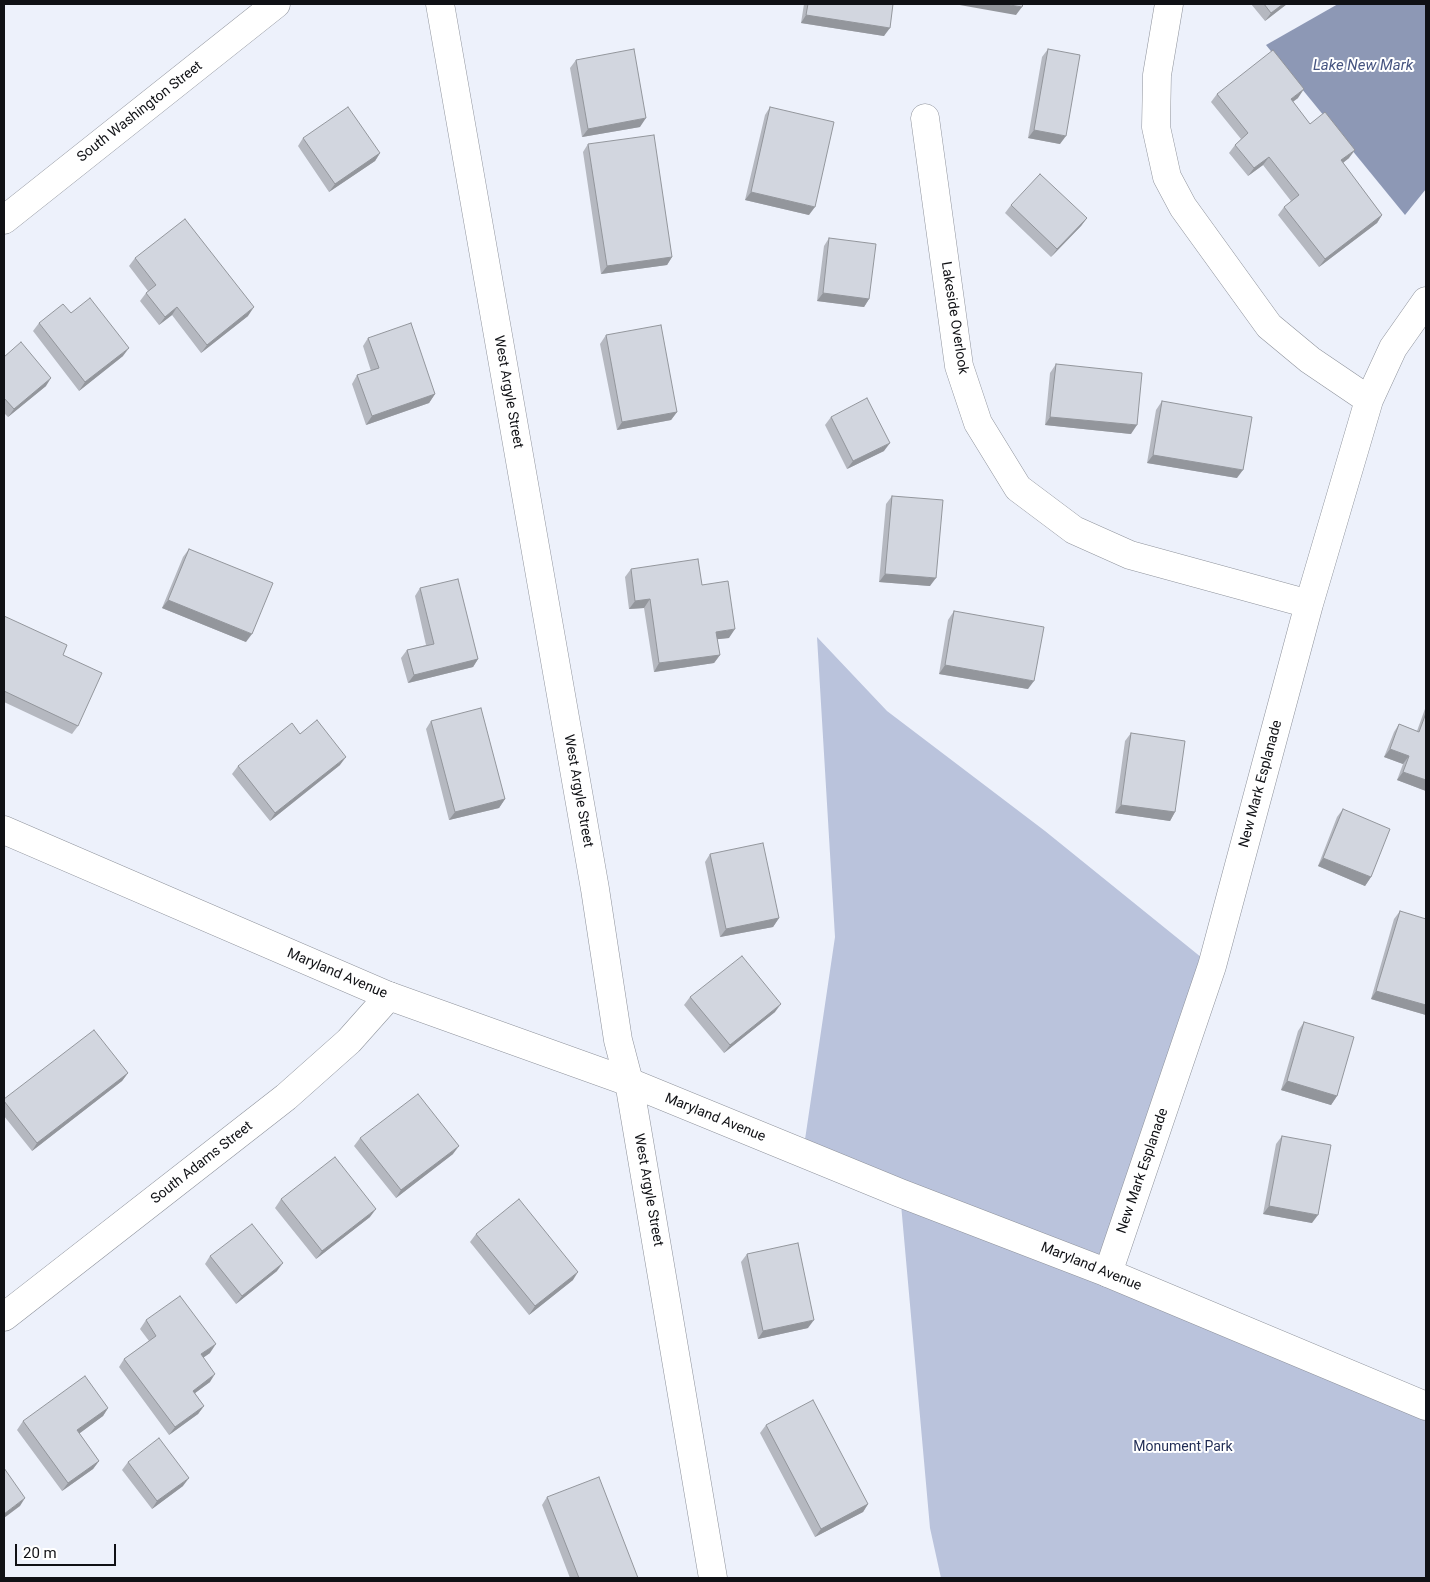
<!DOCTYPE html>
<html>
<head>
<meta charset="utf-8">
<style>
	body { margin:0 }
	#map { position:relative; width:1430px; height:1582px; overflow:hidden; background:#edf1fb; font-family:Roboto,sans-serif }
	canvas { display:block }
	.frame { position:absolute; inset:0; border:5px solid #101115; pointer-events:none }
	.scale { position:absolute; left:15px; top:1544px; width:101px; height:22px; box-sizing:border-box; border:2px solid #101115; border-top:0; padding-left:6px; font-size:15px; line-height:18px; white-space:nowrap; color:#101115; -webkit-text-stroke:4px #fff; paint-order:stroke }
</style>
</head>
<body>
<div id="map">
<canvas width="1430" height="1582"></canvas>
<div class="frame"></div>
<div class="scale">20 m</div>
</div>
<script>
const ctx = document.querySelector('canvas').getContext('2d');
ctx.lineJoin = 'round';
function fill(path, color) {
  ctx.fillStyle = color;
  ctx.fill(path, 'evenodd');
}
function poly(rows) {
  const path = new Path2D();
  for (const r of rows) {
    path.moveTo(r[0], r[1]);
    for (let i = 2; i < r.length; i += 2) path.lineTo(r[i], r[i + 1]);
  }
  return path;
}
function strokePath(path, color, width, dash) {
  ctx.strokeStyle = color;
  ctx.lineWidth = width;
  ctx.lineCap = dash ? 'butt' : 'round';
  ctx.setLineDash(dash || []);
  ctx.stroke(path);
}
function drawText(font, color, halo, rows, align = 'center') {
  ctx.font = font + ' Roboto,sans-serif';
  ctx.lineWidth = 4;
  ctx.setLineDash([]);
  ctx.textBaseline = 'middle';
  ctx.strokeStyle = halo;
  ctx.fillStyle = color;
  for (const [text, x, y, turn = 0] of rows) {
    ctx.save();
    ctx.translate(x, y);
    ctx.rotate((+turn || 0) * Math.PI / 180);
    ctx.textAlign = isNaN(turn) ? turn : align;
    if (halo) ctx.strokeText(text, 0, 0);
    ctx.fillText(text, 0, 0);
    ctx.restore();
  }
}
const green = poly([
	[817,637,887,711,1045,831,1212,966,1109,1273,1426,1406,1426,1578,941,1578,930,1528,900,1193,803,1153,835,937]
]);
const water = poly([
	[1338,4,1426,4,1426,189,1405,215,1266,45]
]);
const minor = poly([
	[440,4,595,889,618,1040,629,1082,636,1123,713,1578],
	[1169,4,1157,75,1156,127,1167,177,1183,207,1269,326,1310,360,1369,400],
	[925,118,959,366,978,423,1018,488,1074,530,1130,555,1309,604],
	[4,220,276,4],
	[1108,1273,1212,966,1309,604,1369,400,1393,348,1426,301],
	[4,1317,286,1097,349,1041,389,996]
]);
const major = poly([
	[4,830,389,996,629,1082,900,1193,1108,1273,1426,1406]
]);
const wall = poly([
	[804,4,893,4,884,36,801,23],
	[1251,4,1287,4,1265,21],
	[1048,49,1060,144,1028,138,1042,57],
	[576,60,640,127,582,137,570,68],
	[1217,94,1298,98,1293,102,1310,124,1349,158,1343,163,1382,215,1377,223,1319,267,1278,215,1284,207,1291,201,1263,165,1248,176,1229,153,1235,145,1241,139,1211,102],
	[770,107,809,215,745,200,765,115],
	[303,138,380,153,375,161,329,192,298,146],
	[588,144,672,257,667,265,601,274,583,152],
	[1011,205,1087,218,1081,226,1051,257,1005,213],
	[829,238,869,299,864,307,817,301,824,246],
	[135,258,248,316,201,353,172,315,159,325,140,301,146,293,148,291,129,266],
	[71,313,123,356,79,391,33,331,39,323],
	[606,335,677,412,671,420,617,430,600,344],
	[368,338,435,394,429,403,366,425,352,384,357,375,371,371,363,346],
	[4,357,46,386,8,417,4,413],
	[1056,364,1131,434,1045,425,1050,373],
	[1162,401,1237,478,1147,463,1156,410],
	[831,417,884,451,847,469,825,425],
	[892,496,930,586,879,582,886,504],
	[189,549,246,642,162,608,183,557],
	[631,569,702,585,729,638,717,639,720,655,714,663,654,672,644,608,629,609,625,577],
	[420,588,478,659,473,667,408,683,401,658,407,650,426,645,415,596],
	[954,611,1028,689,939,674,948,620],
	[4,616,63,655,78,726,72,734,4,702],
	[1426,706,1426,791,1397,780,1403,764,1384,757,1394,732,1399,724,1417,731],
	[431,721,505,799,499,808,449,820,426,729],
	[1131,733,1175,812,1170,821,1115,813,1125,741],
	[300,734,340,765,270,821,232,774,238,766],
	[1343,809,1371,877,1365,886,1318,866,1337,817],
	[710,854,779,918,773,927,720,937,705,862],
	[1400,911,1426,1015,1371,999,1394,919],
	[690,997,775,1012,724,1053,684,1005],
	[1304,1022,1337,1096,1331,1105,1281,1090,1298,1031],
	[128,1073,122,1081,32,1151,4,1116,4,1099],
	[1282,1136,1312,1223,1263,1214,1276,1144],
	[360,1138,453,1154,396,1198,354,1146],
	[281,1199,370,1217,316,1259,275,1208],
	[476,1234,573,1280,529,1315,470,1242],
	[747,1254,808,1328,758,1339,741,1262],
	[210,1256,277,1271,236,1304,205,1264],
	[146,1320,210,1353,203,1357,210,1382,195,1393,204,1406,198,1414,169,1435,119,1367,124,1359,149,1341,140,1329],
	[108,1408,103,1416,79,1433,99,1461,93,1469,62,1491,17,1430,23,1421],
	[766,1425,868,1504,863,1512,815,1537,760,1433],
	[128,1462,183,1486,152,1509,122,1470],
	[547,1497,638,1578,570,1578,542,1505]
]);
const shadedWall = poly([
	[954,4,1004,4,1022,7,1016,15],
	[1283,4,1287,4,1265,21,1271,13],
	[806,15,890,28,884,36,801,23],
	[1304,89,1298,98,1285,107,1291,99],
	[646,118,640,127,582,137,588,129],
	[1034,130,1066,136,1060,144,1028,138],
	[1355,150,1349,158,1335,169,1341,160],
	[380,153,375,161,329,192,335,184],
	[1269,157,1263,165,1248,176,1254,168],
	[751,192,815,207,809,215,745,200],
	[1382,215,1377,223,1319,267,1325,259],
	[1087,218,1081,226,1051,257,1057,249],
	[672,257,667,265,601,274,607,266],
	[823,293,869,299,864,307,817,301],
	[177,307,172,315,159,325,165,317],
	[254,307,248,316,201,353,207,345],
	[129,348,123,356,79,391,85,382],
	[51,378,46,386,8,417,14,409],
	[435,394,429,403,366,425,372,416],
	[677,412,671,420,617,430,622,422],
	[1050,417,1137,425,1131,434,1045,425],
	[890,443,884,451,847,469,853,461],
	[1153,455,1243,470,1237,478,1147,463],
	[885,574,936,578,930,586,879,582],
	[650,599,644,608,629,609,635,601],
	[168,600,252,634,246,642,162,608],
	[735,629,729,638,710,640,716,632],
	[720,655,714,663,654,672,659,663],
	[478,659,473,667,408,683,414,675],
	[945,665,1034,681,1028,689,939,674],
	[1390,749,1409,756,1403,764,1384,757],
	[346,757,340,765,270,821,275,813],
	[1403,772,1426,780,1426,791,1397,780],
	[505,799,499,808,449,820,455,812],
	[1121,805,1175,812,1170,821,1115,813],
	[1323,858,1371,877,1365,886,1318,866],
	[779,918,773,927,720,937,726,929],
	[1376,991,1426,1005,1426,1015,1371,999],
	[781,1004,775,1012,724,1053,730,1045],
	[128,1073,122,1081,32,1151,37,1143],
	[1287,1081,1337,1096,1331,1105,1281,1090],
	[459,1146,453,1154,396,1198,401,1190],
	[1269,1206,1318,1215,1312,1223,1263,1214],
	[376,1209,370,1217,316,1259,322,1251],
	[283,1263,277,1271,236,1304,242,1296],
	[578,1272,573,1280,529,1315,535,1306],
	[814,1320,808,1328,758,1339,763,1331],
	[216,1344,210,1353,196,1363,201,1354],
	[215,1374,210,1382,187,1399,193,1391],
	[204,1406,198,1414,169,1435,175,1427],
	[108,1408,103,1416,72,1439,77,1430],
	[99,1461,93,1469,62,1491,68,1483],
	[189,1478,183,1486,152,1509,157,1501],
	[25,1498,20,1506,4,1518,4,1514],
	[868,1504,863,1512,815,1537,821,1529]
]);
const building = poly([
	[808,4,893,4,890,28,806,15,808,4],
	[1004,4,1023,4,1022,7,1004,4],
	[1264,4,1283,4,1271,13,1264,4],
	[634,49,646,118,588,129,576,60,634,49],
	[1048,49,1080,55,1066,136,1034,130,1048,49],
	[1273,50,1304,89,1291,99,1310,124,1325,112,1355,150,1341,160,1382,215,1325,259,1284,207,1299,195,1269,157,1254,168,1235,145,1248,133,1217,94,1273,50],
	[348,107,380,153,335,184,303,138,348,107],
	[770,107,834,122,815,207,751,192,770,107],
	[654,135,672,257,607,266,588,144,654,135],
	[1040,174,1087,218,1057,249,1011,205,1040,174],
	[185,219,254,307,207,345,177,307,165,317,146,293,156,285,135,258,185,219],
	[829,238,876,244,869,299,823,293,829,238],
	[90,298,129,348,85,382,39,323,63,304,71,313,90,298],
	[411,323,435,394,372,416,357,375,379,368,368,338,411,323],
	[661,325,677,412,622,422,606,335,661,325],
	[21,342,51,378,14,409,4,398,4,357,21,342],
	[1056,364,1142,373,1137,425,1050,417,1056,364],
	[867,398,890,443,853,461,831,417,867,398],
	[1162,401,1252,417,1243,470,1153,455,1162,401],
	[892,496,943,500,936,578,885,574,892,496],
	[189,549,273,583,252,634,168,600,189,549],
	[698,559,702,585,728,581,735,629,716,632,720,655,659,663,650,599,635,601,631,569,698,559],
	[458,579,478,659,414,675,407,650,434,644,420,588,458,579],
	[954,611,1044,627,1034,681,945,665,954,611],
	[4,616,67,645,63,655,102,673,78,726,4,691,4,616],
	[481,708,505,799,455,812,431,721,481,708],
	[1426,713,1426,780,1403,772,1409,756,1390,749,1399,724,1419,732,1426,713],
	[317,720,346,757,275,813,238,766,292,723,300,734,317,720],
	[1131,733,1185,741,1175,812,1121,805,1131,733],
	[1343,809,1390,829,1371,877,1323,858,1343,809],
	[763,843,779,918,726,929,710,854,763,843],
	[1400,911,1426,919,1426,1005,1376,991,1400,911],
	[742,956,781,1004,730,1045,690,997,742,956],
	[1304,1022,1354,1037,1337,1096,1287,1081,1304,1022],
	[94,1030,128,1073,37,1143,4,1101,4,1099,94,1030],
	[418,1094,459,1146,401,1190,360,1138,418,1094],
	[1282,1136,1331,1145,1318,1215,1269,1206,1282,1136],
	[335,1157,376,1209,322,1251,281,1199,335,1157],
	[519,1199,578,1272,535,1306,476,1234,519,1199],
	[252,1224,283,1263,242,1296,210,1256,252,1224],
	[798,1243,814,1320,763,1331,747,1254,798,1243],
	[180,1296,216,1344,201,1354,215,1374,193,1391,204,1406,175,1427,124,1359,156,1336,146,1320,180,1296],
	[85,1376,108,1408,77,1430,99,1461,68,1483,23,1421,85,1376],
	[813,1400,868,1504,821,1529,766,1425,813,1400],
	[159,1438,189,1478,157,1501,128,1462,159,1438],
	[4,1468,25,1498,4,1514,4,1468],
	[599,1477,638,1578,579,1578,547,1497,599,1477]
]);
const streetNames = [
	["South Washington Street",140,112,-38],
	["Lakeside Overlook",954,318,81],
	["West Argyle Street",508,392,80],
	["New Mark Esplanade",1261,784,-75],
	["West Argyle Street",578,791,80],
	["Maryland Avenue",337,974,23],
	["Maryland Avenue",715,1118,22],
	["South Adams Street",202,1163,-38],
	["New Mark Esplanade",1143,1171,-71],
	["West Argyle Street",648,1190,80],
	["Maryland Avenue",1091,1267,22]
];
const parkNames = [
	["Monument Park",1183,1447]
];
const waterNames = [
	["Lake New Mark",1363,66]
];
fill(green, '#bac3dc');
fill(water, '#8d98b5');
strokePath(minor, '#8f939c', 29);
strokePath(major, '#8f939c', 29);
strokePath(minor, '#fff', 28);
strokePath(major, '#fff', 28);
fill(wall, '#b5b8c0');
fill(shadedWall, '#93969c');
fill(building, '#d2d6df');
strokePath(building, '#93969c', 1);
drawText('14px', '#101115', '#fff', streetNames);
drawText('14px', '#1f2b53', '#fff', parkNames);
drawText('italic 15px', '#475581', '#fff', waterNames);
</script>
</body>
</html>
